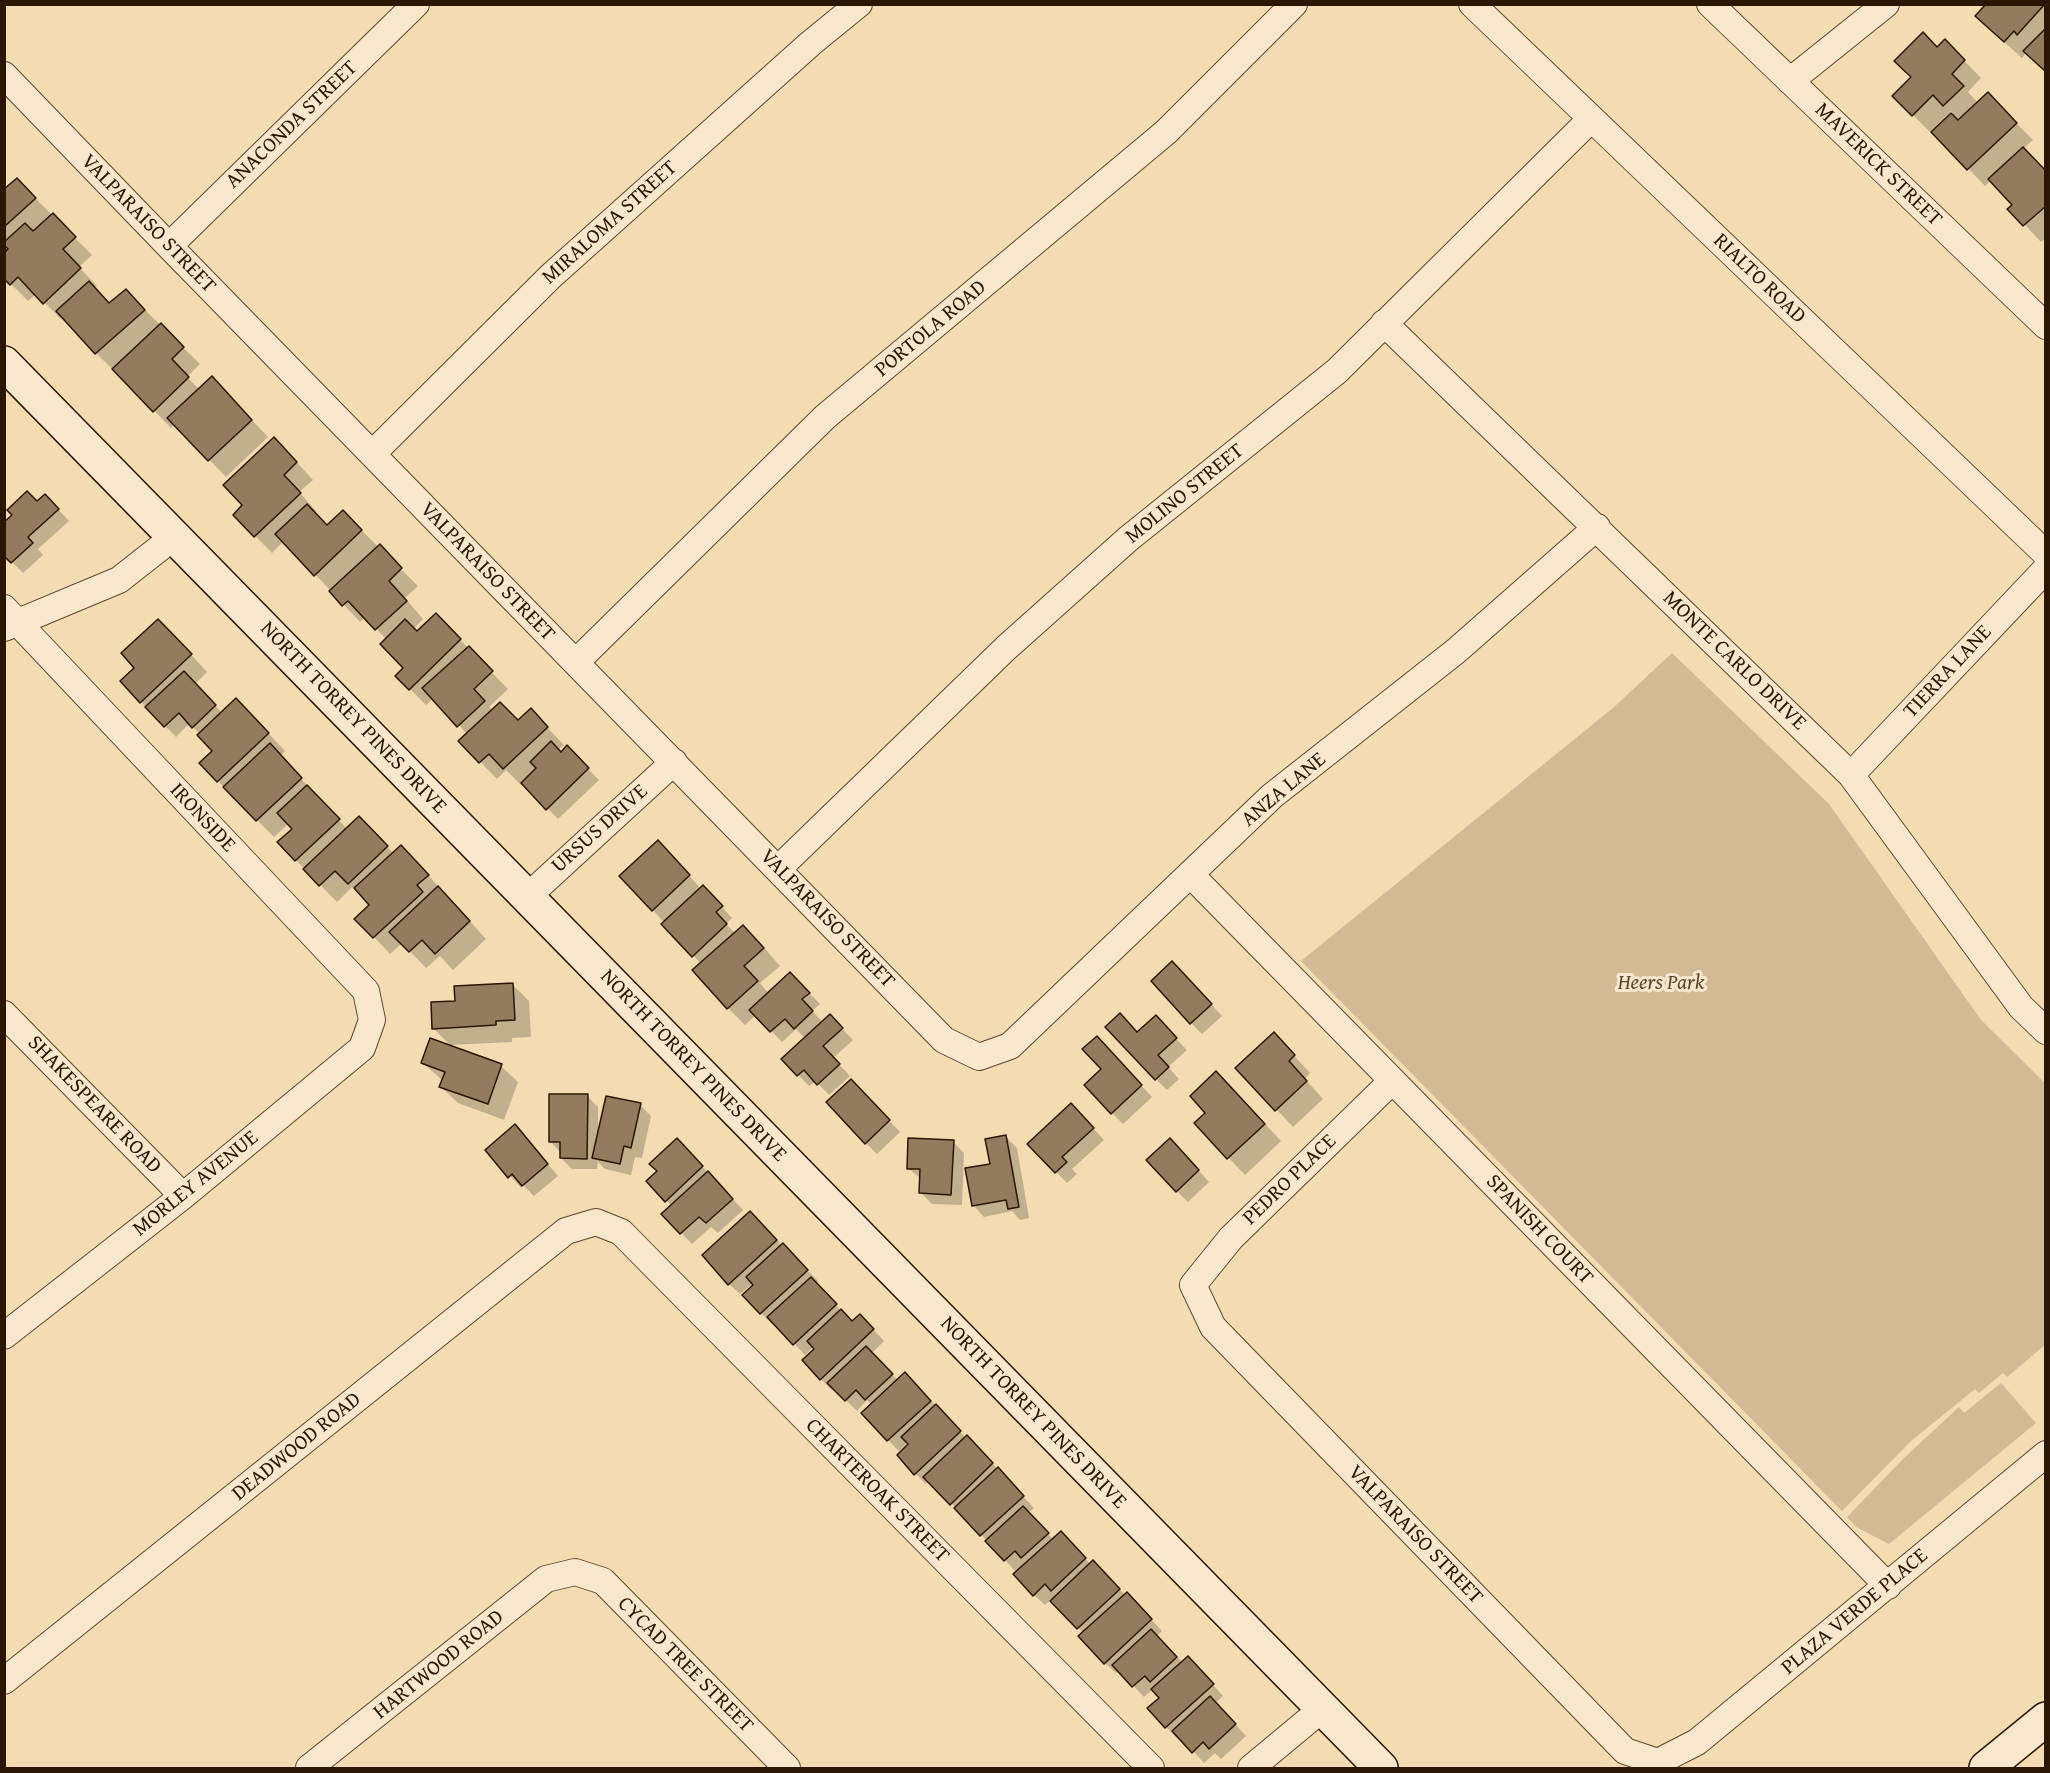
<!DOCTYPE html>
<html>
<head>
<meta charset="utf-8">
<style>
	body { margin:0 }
	#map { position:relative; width:2050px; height:1773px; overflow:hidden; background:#f3dbb2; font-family:"Gentium Book Plus",serif }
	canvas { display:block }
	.frame { position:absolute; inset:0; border:6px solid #2a1602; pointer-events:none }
</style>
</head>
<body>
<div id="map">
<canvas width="2050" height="1773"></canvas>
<div class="frame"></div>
</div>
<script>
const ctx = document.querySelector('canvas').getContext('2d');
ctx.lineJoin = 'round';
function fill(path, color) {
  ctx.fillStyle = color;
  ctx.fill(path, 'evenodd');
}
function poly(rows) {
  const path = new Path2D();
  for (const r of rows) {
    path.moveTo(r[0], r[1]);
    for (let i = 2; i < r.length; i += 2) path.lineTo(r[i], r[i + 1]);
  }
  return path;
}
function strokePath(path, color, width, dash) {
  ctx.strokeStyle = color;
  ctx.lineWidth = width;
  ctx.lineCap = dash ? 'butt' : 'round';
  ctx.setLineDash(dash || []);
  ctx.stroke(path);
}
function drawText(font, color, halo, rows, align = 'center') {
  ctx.font = font + ' "Gentium Book Plus",serif';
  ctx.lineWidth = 6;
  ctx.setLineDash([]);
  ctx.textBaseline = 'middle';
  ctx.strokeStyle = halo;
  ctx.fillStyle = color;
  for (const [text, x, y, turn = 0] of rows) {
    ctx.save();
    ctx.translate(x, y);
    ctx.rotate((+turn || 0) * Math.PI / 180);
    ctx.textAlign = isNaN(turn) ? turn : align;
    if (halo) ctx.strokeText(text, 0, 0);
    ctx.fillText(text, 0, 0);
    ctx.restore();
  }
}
const green = poly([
	[1672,653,1829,804,1981,1020,2045,1083,2045,1345,2007,1377,2003,1373,1979,1393,1975,1389,1911,1441,1842,1511,1301,961,1613,708],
	[2001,1383,2036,1423,1889,1544,1856,1527,1847,1517,1905,1457,1959,1407,1964,1413]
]);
const shadow = poly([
	[1988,4,2046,4,2046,71,2026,53,2022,58,1994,33],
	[1945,41,1981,78,1968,92,1978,103,2004,111,2033,140,2023,149,2046,172,2046,238,2041,242,2010,209,2014,205,1991,180,1985,186,1933,132,1953,113,1951,111,1930,132,1894,96],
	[4,191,34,197,92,255,79,267,97,286,94,288,110,305,142,307,200,364,187,377,200,390,228,395,268,437,226,477,175,424,171,428,114,369,113,370,96,353,63,317,61,319,36,294,28,301,4,277],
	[291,456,313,480,299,492,316,511,314,513,328,526,343,512,418,586,405,598,423,619,413,629,417,633,436,615,508,689,489,707,493,711,518,722,547,727,564,745,558,750,561,753,567,748,599,780,558,819,523,783,521,785,506,770,497,779,460,741,467,734,434,698,426,705,397,676,405,668,387,640,365,617,360,622,284,541,272,553,255,536],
	[56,507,69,521,38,549,43,555,23,573,4,554],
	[175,637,207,672,195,684,222,713,253,717,285,751,280,756,347,829,359,818,394,854,418,864,486,939,453,970,440,956,426,968,402,943,390,954,374,937,371,905,352,887,337,902,296,860,294,829,288,824,274,837,218,781,214,751,190,723,176,737,141,702],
	[669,853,701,889,714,898,732,918,726,924,735,933,760,943,780,966,760,983,769,994,790,974,820,1004,812,1011,823,1022,830,1016,853,1040,833,1058,850,1076,829,1095,816,1081,809,1086,783,1059,805,1038,796,1029,782,1042,756,1015,745,1025,728,1008,701,964,653,910],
	[1183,974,1222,1016,1202,1034,1191,1023],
	[512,984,529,1001,531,1037,512,1038,512,1042,450,1045,433,1028,456,1002],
	[1155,1017,1187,1050,1168,1067,1179,1079,1167,1090,1156,1079,1138,1033],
	[1107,1049,1152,1097,1123,1124,1112,1113,1103,1069],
	[1290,1051,1310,1073,1305,1079,1323,1099,1293,1127,1238,1068],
	[423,1063,501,1066,518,1082,504,1120,458,1103,441,1087,443,1081],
	[1233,1090,1281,1141,1245,1175,1196,1123],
	[862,1092,900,1132,877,1154,866,1143],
	[587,1096,598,1107,598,1131,640,1105,651,1116,642,1158,635,1157,631,1175,605,1169,598,1162,597,1169,572,1169,561,1158,561,1153,550,1141],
	[1082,1116,1104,1140,1072,1169,1077,1174,1067,1183,1030,1144],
	[515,1126,558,1176,534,1196,523,1185,521,1188,487,1150],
	[1006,1137,1017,1148,1029,1218,1020,1220,1012,1211,984,1217,973,1205],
	[953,1142,964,1153,962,1205,932,1204,920,1192,921,1179,908,1168],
	[688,1151,743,1210,718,1233,711,1227,692,1244,663,1214,672,1206,648,1181],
	[1181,1151,1209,1182,1188,1202,1177,1191],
	[761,1224,818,1281,816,1284,853,1323,871,1327,884,1341,872,1353,898,1381,916,1385,966,1438,978,1448,1034,1508,1028,1513,1054,1540,1072,1544,1091,1565,1104,1573,1125,1595,1138,1605,1162,1631,1157,1636,1183,1663,1199,1669,1223,1696,1215,1703,1246,1736,1221,1759,1215,1753,1204,1763,1179,1736,1177,1738,1166,1727,1162,1698,1153,1689,1144,1697,1119,1671,1116,1673,1105,1663,1083,1633,1051,1599,1045,1605,1034,1595,1017,1573,962,1514,930,1481,926,1484,915,1473,910,1444,908,1442,899,1451,888,1440,872,1405,867,1400,857,1411,834,1388,832,1390,821,1379,816,1349,814,1346,805,1355,774,1322,772,1324,761,1313,753,1283,740,1294,729,1284]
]);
const building = poly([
	[1986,4,2045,4,2017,35,2014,31,2004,42,1975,16,1986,4],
	[2046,28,2046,72,2023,51,2046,28],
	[1923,32,1937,47,1945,39,1965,60,1952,74,1964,86,1943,106,1933,95,1912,116,1892,96,1911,77,1894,61,1923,32],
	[1988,92,2017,123,1967,170,1931,132,1951,113,1958,120,1988,92],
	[2023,147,2046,171,2046,206,2023,226,2007,209,2012,205,1988,179,2023,147],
	[17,178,36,198,4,227,4,189,17,178],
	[53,213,76,237,63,249,81,268,43,304,18,277,10,285,4,279,4,253,8,249,4,245,4,242,25,223,33,231,53,213],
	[89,281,109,303,126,289,145,310,95,354,56,311,89,281],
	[161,323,184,347,172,359,189,377,153,412,112,369,161,323],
	[212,376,252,420,208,461,167,418,212,376],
	[274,437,297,462,284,475,301,493,254,537,233,515,242,505,223,485,274,437],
	[27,491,37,501,45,494,59,509,28,537,33,543,11,563,4,556,4,522,12,515,7,510,27,491],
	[307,504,327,525,343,510,362,530,314,576,275,534,307,504],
	[380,544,402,568,389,581,407,601,375,630,348,601,342,606,329,591,380,544],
	[436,613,461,639,409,690,395,676,403,668,380,644,405,619,417,631,436,613],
	[158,619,192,654,140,703,120,681,134,668,121,653,158,619],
	[469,646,493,671,474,689,485,701,457,727,422,688,469,646],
	[184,671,216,705,192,728,179,713,164,727,145,707,184,671],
	[236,698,269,733,217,782,199,763,212,751,197,735,236,698],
	[500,702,518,720,531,708,548,727,503,769,489,754,479,763,458,741,500,702],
	[551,741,561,752,567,745,589,768,546,810,521,783,536,768,530,762,551,741],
	[270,743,302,778,256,821,223,787,270,743],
	[307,785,340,819,295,861,277,842,292,829,277,813,307,785],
	[359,816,388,846,348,884,335,871,319,886,303,869,359,816],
	[658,840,690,875,652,911,619,876,658,840],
	[401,845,429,875,417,885,423,892,373,938,354,919,369,905,354,888,401,845],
	[703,885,723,906,716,912,727,924,692,957,661,924,703,885],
	[438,886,470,921,435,954,422,940,409,952,389,932,438,886],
	[743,925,764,948,744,966,758,981,727,1009,692,970,743,925],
	[1172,961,1212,1004,1190,1024,1151,981,1172,961],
	[790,972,810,993,802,999,813,1011,794,1029,785,1019,770,1032,749,1010,790,972],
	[513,983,515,1020,496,1021,496,1025,432,1029,431,1002,455,1001,454,986,513,983],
	[1120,1013,1137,1032,1156,1015,1177,1038,1158,1055,1169,1067,1155,1080,1105,1027,1120,1013],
	[830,1014,843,1028,823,1046,840,1064,817,1085,804,1070,797,1076,781,1059,830,1014],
	[1274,1032,1295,1055,1289,1061,1307,1081,1275,1111,1235,1068,1274,1032],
	[1097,1036,1142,1085,1111,1114,1084,1085,1101,1069,1082,1049,1097,1036],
	[430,1038,502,1064,488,1104,439,1087,445,1072,421,1063,430,1038],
	[1216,1071,1265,1124,1227,1159,1194,1123,1205,1113,1190,1096,1216,1071],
	[851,1079,890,1120,865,1144,826,1102,851,1079],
	[549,1094,588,1094,587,1159,560,1158,560,1142,549,1142,549,1094],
	[606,1096,641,1103,631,1148,624,1146,620,1164,592,1158,606,1096],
	[1071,1103,1094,1128,1062,1157,1067,1162,1055,1173,1027,1144,1071,1103],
	[515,1124,548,1164,522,1186,512,1174,508,1178,485,1150,515,1124],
	[1006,1135,1019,1207,1008,1209,1006,1200,972,1206,965,1168,990,1164,985,1139,1006,1135],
	[677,1138,703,1166,665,1202,646,1181,657,1171,649,1164,677,1138],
	[908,1138,954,1140,951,1195,919,1193,920,1169,907,1169,908,1138],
	[1170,1138,1199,1170,1176,1192,1146,1160,1170,1138],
	[708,1171,733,1199,706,1223,699,1217,680,1234,661,1214,708,1171],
	[750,1211,777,1240,728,1285,702,1255,750,1211],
	[783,1243,808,1270,760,1314,742,1295,753,1285,746,1277,783,1243],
	[811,1277,837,1304,793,1345,767,1317,811,1277],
	[841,1309,852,1321,860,1314,874,1329,820,1380,802,1360,814,1349,807,1341,841,1309],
	[866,1346,893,1374,865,1400,856,1390,845,1401,827,1383,866,1346],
	[905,1372,931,1401,887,1441,861,1413,905,1372],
	[936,1404,961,1431,914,1475,897,1455,908,1444,901,1437,936,1404],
	[967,1435,993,1463,950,1505,923,1477,967,1435],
	[998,1467,1024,1496,980,1536,954,1508,998,1467],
	[1023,1506,1049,1533,1021,1558,1015,1551,1004,1561,985,1541,1023,1506],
	[1061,1531,1086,1558,1051,1591,1045,1584,1033,1596,1013,1574,1061,1531],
	[1093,1560,1120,1589,1077,1629,1050,1601,1093,1560],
	[1127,1592,1152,1619,1104,1664,1078,1636,1127,1592],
	[1151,1629,1177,1657,1150,1682,1145,1676,1132,1687,1112,1665,1151,1629],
	[1188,1656,1214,1684,1165,1728,1147,1708,1159,1698,1151,1689,1188,1656],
	[1210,1696,1236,1724,1209,1749,1203,1742,1192,1753,1172,1731,1210,1696]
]);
const street = poly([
	[1472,4,2046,554],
	[1710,4,2046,326],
	[4,75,169,246,944,1040,979,1057,1010,1046,1272,796,1456,651,1597,527],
	[1790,81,1886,4],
	[169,246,416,4],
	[1384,323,1851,775,2021,1007,2046,1031],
	[372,454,551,276,811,43,859,4],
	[4,608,366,991,372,1020,362,1048,183,1196,4,1336],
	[4,628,119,580,175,536],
	[576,662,825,417,1166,132,1294,4],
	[1851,775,2046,569],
	[778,869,1006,648,1128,539,1337,371,1591,119],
	[1190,874,1888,1586],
	[527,897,674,762],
	[4,1014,183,1196],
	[1392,1081,1231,1238,1193,1285,1213,1327,1625,1751,1658,1762,1697,1742,2046,1454],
	[4,1681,566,1231,596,1222,621,1232,1151,1768],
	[309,1768,546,1579,575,1572,603,1581,787,1768],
	[1251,1768,1322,1709]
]);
const secondary = poly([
	[4,363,1381,1768],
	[1986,1768,2046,1719]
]);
const streetNames = [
	["ANACONDA STREET",292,125,-44],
	["MAVERICK STREET",1878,165,44],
	["MIRALOMA STREET",610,223,-42],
	["VALPARAISO STREET",148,224,46],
	["RIALTO ROAD",1759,279,44],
	["PORTOLA ROAD",931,329,-40],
	["MOLINO STREET",1185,494,-39],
	["VALPARAISO STREET",487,572,46],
	["MONTE CARLO DRIVE",1734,661,44],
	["TIERRA LANE",1948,672,-47],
	["NORTH TORREY PINES DRIVE",353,718,46],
	["ANZA LANE",1284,790,-40],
	["IRONSIDE",202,818,47],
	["URSUS DRIVE",600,829,-42],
	["VALPARAISO STREET",827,919,46],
	["NORTH TORREY PINES DRIVE",693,1066,46],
	["SHAKESPEARE ROAD",94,1105,46],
	["PEDRO PLACE",1290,1180,-44],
	["MORLEY AVENUE",196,1184,-39],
	["SPANISH COURT",1539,1230,46],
	["NORTH TORREY PINES DRIVE",1033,1413,46],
	["DEADWOOD ROAD",297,1447,-39],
	["CHARTEROAK STREET",877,1491,45],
	["VALPARAISO STREET",1415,1535,46],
	["PLAZA VERDE PLACE",1855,1612,-40],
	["HARTWOOD ROAD",439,1665,-39],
	["CYCAD TREE STREET",685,1665,45]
];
const parkNames = [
	["Heers Park",1661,984]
];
fill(green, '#d1ba94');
fill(shadow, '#0003');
fill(building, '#937c5e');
strokePath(building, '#2a1602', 1.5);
strokePath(street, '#5c472e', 28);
strokePath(secondary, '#2a1602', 36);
strokePath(street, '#f7e8cd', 26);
strokePath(secondary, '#f7e8cd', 33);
drawText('21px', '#2a1602', '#f7e8cd', streetNames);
drawText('italic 21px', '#5c472e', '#f7e8cd', parkNames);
</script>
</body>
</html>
